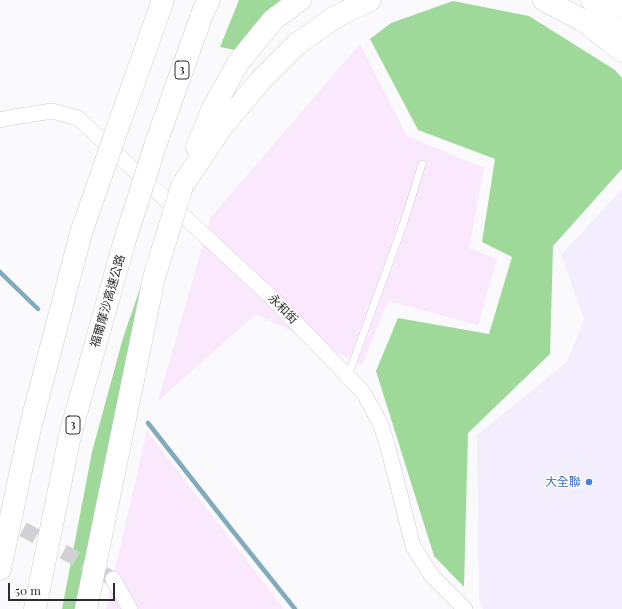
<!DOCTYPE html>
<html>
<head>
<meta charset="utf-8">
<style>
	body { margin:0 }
	#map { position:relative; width:622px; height:609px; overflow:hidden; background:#faf9fc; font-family:"Playfair Display",serif }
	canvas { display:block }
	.scale { position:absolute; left:8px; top:583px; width:107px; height:18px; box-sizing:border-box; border:2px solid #2d2a31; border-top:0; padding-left:5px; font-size:12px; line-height:14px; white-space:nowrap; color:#2d2a31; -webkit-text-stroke:3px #fff; paint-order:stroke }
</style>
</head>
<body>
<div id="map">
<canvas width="622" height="609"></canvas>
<div class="scale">50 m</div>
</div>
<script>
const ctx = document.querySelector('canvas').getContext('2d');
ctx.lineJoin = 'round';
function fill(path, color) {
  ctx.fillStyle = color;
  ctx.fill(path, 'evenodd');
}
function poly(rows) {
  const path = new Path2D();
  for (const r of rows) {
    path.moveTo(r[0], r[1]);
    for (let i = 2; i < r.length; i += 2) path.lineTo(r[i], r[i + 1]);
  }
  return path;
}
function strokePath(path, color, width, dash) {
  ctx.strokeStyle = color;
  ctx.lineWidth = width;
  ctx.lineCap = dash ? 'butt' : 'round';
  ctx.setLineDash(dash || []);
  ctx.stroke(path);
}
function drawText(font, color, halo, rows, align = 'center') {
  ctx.font = font + ' "Playfair Display","Noto Sans TC",serif';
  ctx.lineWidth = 3;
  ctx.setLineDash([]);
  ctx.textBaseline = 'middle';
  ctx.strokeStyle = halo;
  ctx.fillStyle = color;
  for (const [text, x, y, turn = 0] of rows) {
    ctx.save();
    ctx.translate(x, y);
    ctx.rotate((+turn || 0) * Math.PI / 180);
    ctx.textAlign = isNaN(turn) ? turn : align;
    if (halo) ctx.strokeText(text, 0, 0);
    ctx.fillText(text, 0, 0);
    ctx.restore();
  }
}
const built = poly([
	[622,189,622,609,483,609,479,599,477,435,567,362,584,319,561,255]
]);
const industrial = poly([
	[360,44,407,136,484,168,469,248,497,259,478,325,388,301,362,365,256,314,158,401,211,217],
	[147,431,284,609,106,609]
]);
const green = poly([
	[239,0,287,0,240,51,220,47],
	[453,1,529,16,615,70,622,78,622,169,553,246,550,354,468,433,464,587,434,556,376,371,398,318,489,334,512,257,482,242,495,159,418,130,370,39,391,23],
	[158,236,79,593,75,609,62,609,92,452,123,338]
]);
const stream = poly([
	[0,272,38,309],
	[148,423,232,530,295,609]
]);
const minorTunnel = poly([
	[3,518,113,579]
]);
const service = poly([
	[348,376,404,222,422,164]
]);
const minor = poly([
	[0,120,14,117,52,111,78,118,271,297,363,392,381,425,389,451,413,546,431,575,465,609],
	[113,579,130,609]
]);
const motorway = poly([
	[544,0,584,21,622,51],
	[592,0,622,33],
	[615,0,622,5],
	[119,124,163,0],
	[157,140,203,12,209,0],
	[197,147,213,108,238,63,273,20,300,0],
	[182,186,221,128,261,80,296,45,335,17,370,0],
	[0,569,30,428,81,233],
	[35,609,70,435,124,243],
	[86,609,154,278]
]);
const motorwayBridge = poly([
	[81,233,119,124],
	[124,243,157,140],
	[154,278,182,186]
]);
const markers = [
	[589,482,4,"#3f7fe0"]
];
const shields = [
	[182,70,14],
	[73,425,14]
];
const shieldNames = [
	["3",182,70],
	["3",73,425]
];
const streetNames = [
	["福爾摩沙高速公路",108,301,-74],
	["永和街",283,309,45]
];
const shopNames = [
	["大全聯",581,482]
];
fill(built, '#f3eefe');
fill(industrial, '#fae9fc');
fill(green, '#9ed99a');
strokePath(stream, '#81abbd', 4.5);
strokePath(minorTunnel, '#d1d0d3', 15, [15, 8]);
strokePath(service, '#cfc9db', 8);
strokePath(minor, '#cfc9db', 16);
strokePath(motorway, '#cfc9db', 23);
strokePath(service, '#fff', 7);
strokePath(minor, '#fff', 15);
strokePath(motorway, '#fff', 22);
strokePath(motorwayBridge, '#cfc9db', 23, []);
strokePath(motorwayBridge, '#fff', 22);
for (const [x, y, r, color] of markers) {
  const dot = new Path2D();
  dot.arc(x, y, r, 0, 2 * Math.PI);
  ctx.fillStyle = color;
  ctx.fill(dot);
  strokePath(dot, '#fff', 1.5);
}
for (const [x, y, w] of shields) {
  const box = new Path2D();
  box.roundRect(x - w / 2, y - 9, w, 18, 3);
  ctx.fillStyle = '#fff';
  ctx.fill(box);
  strokePath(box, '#2d2a31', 1);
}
drawText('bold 11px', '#2d2a31', null, shieldNames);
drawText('12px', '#2d2a31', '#fff', streetNames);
drawText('12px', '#366cbe', '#fff', shopNames, 'right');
</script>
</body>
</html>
